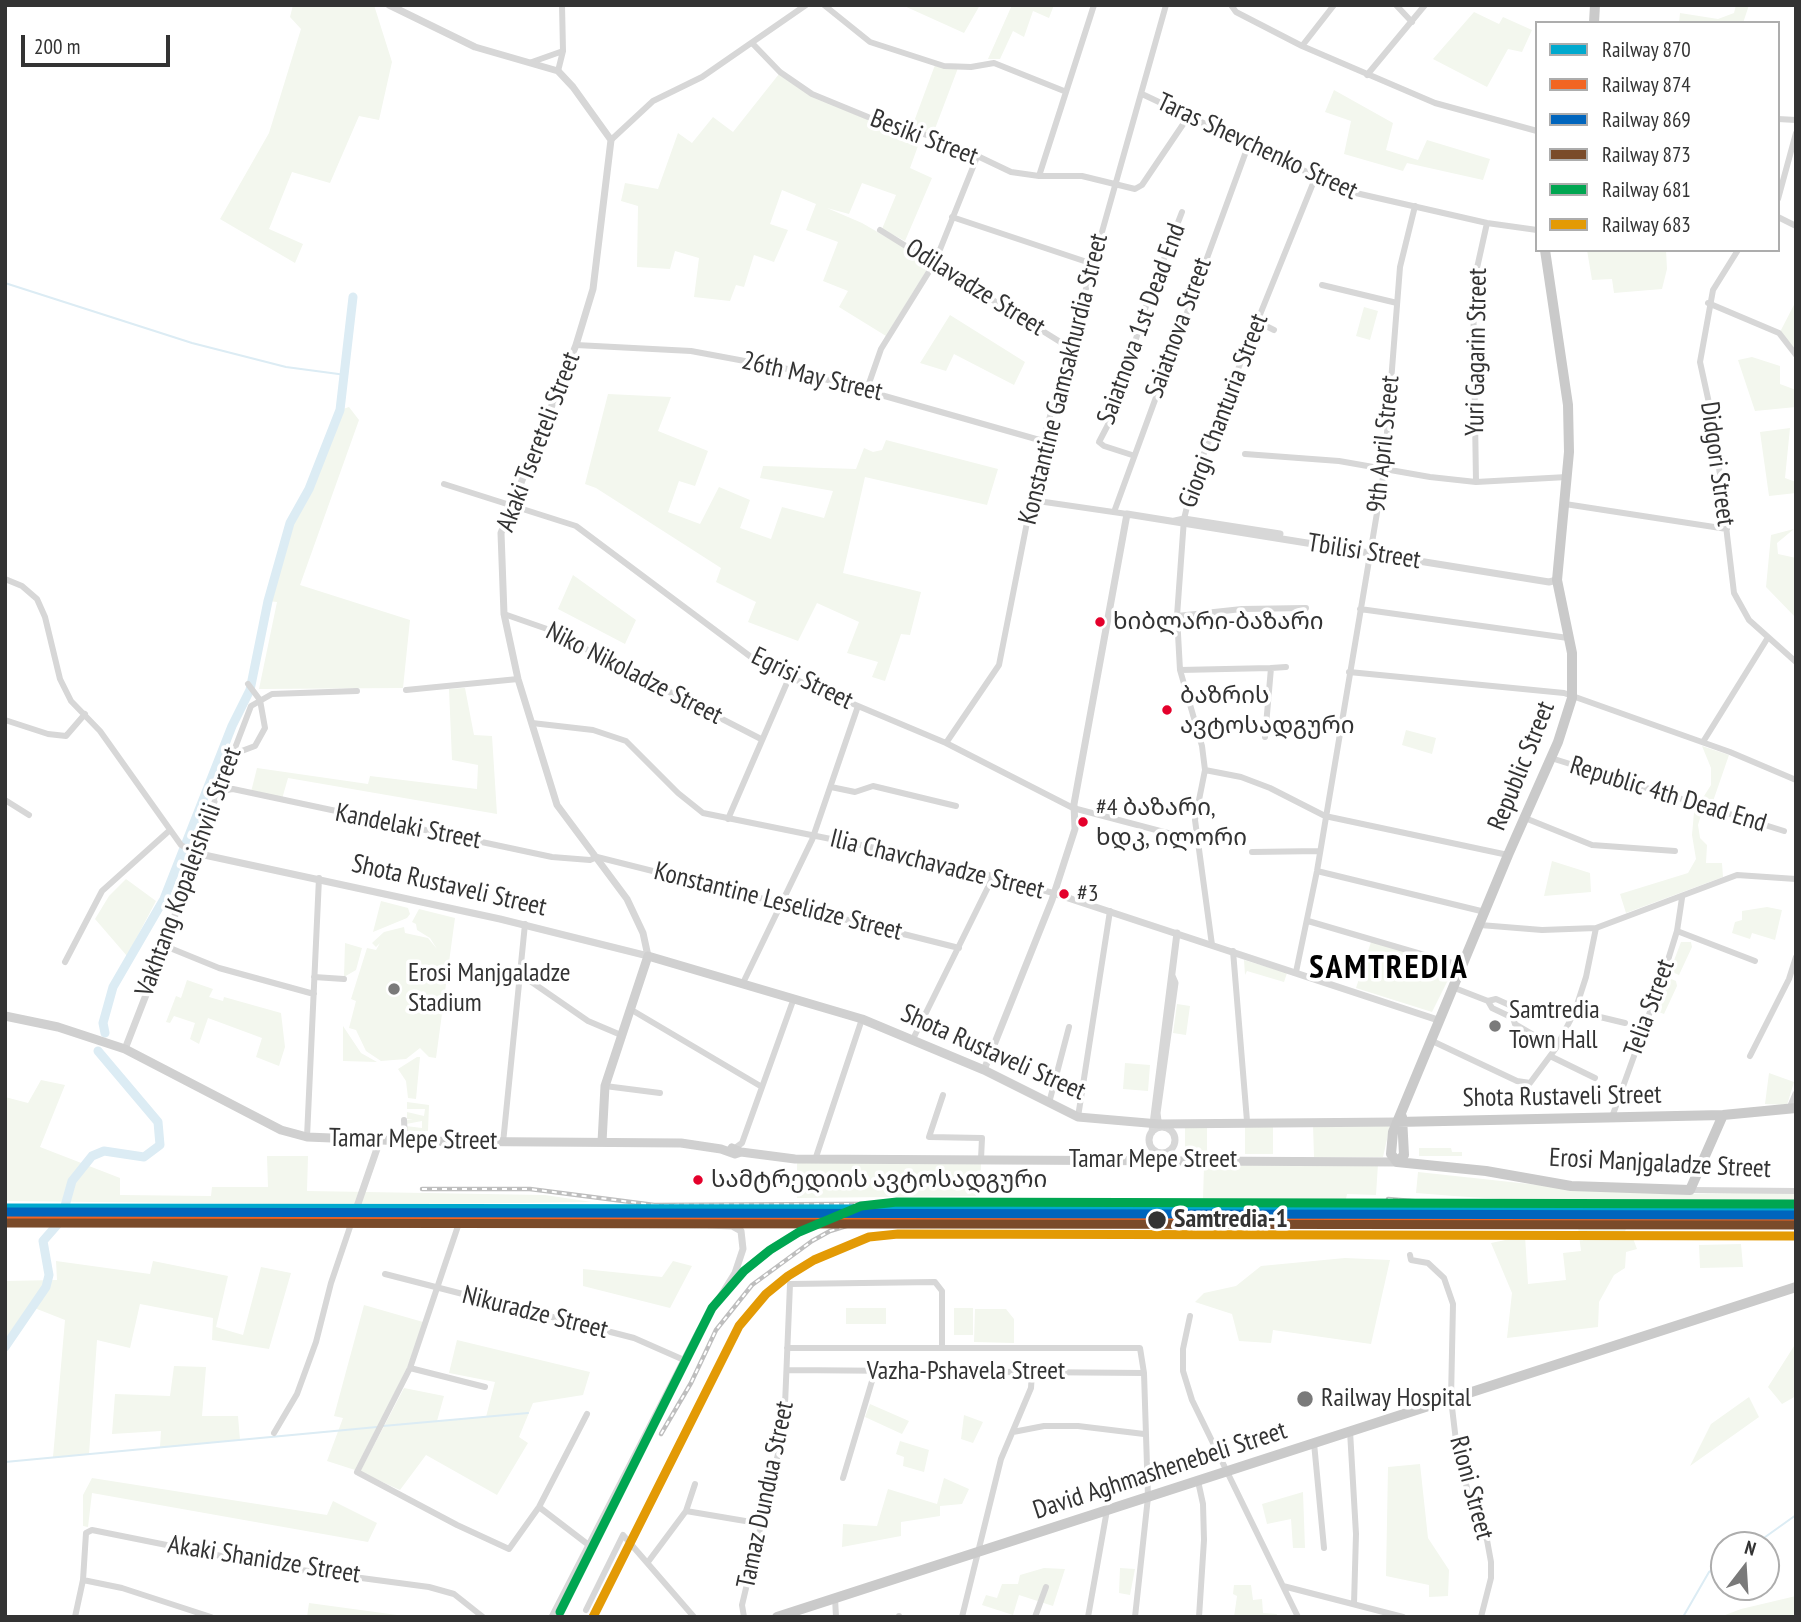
<!DOCTYPE html>
<html>
<head>
<meta charset="utf-8">
<style>
	body { margin:0 }
	#map { position:relative; width:1801px; height:1622px; overflow:hidden; background:#fff; font-family:"PT Sans Narrow",sans-serif }
	canvas { display:block }
	.frame { position:absolute; inset:0; border:7px solid #333; pointer-events:none }
	.legend { position:absolute; left:1535px; top:21px; width:245px; height:231px; box-sizing:border-box; background:#fff; border:2px solid #adadad; margin:0; padding:9px 12px; list-style:none; font-size:21px; color:#333 }
	.legend li { display:flex; align-items:center; gap:14px; height:35px }
	.legend b { width:35px; border:2px solid #adadad }
	.north { position:absolute; left:1710px; top:1531px; width:70px; height:70px; box-sizing:border-box; background:#fff; border:2px solid #adadad; border-radius:50%; rotate:17deg; font-size:19px; font-weight:700; line-height:28px; text-align:center; color:#333 }
	.north::after { content:''; display:block; margin:auto; width:24px; height:32px; background:#7a7a7a; clip-path:polygon(50% 0,100% 100%,50% 72%,0 100%) }
	.scale { position:absolute; left:21px; top:35px; width:149px; height:32px; box-sizing:border-box; border:4px solid #333; border-top:0; padding-left:9px; font-size:21px; line-height:24px; white-space:nowrap; color:#333; -webkit-text-stroke:5px #fff; paint-order:stroke }
</style>
</head>
<body>
<div id="map">
<canvas width="1801" height="1622"></canvas>
<div class="frame"></div>
<ul class="legend">
<li><b style="height:9px;background:#00a9ce"></b>Railway 870</li>
<li><b style="height:9px;background:#f26522"></b>Railway 874</li>
<li><b style="height:9px;background:#0065bd"></b>Railway 869</li>
<li><b style="height:9px;background:#7a4b2a"></b>Railway 873</li>
<li><b style="height:9px;background:#00a651"></b>Railway 681</li>
<li><b style="height:9px;background:#e39a05"></b>Railway 683</li>
</ul>
<div class="north">N</div>
<div class="scale">200 m</div>
</div>
<script>
const ctx = document.querySelector('canvas').getContext('2d');
ctx.lineJoin = 'round';
function fill(path, color) {
  ctx.fillStyle = color;
  ctx.fill(path, 'evenodd');
}
function poly(rows) {
  const path = new Path2D();
  for (const r of rows) {
    if (r.length === 3) {
      path.moveTo(r[0] + r[2], r[1]);
      path.arc(r[0], r[1], r[2], 0, 2 * Math.PI);
      continue;
    }
    path.moveTo(r[0], r[1]);
    for (let i = 2; i < r.length; i += 2) path.lineTo(r[i], r[i + 1]);
  }
  return path;
}
function strokePath(path, color, width, dash) {
  ctx.strokeStyle = color;
  ctx.lineWidth = width;
  ctx.lineCap = dash ? 'butt' : 'round';
  ctx.setLineDash(dash || []);
  ctx.stroke(path);
}
function drawText(font, color, halo, rows, align = 'center') {
  ctx.font = font + ' "PT Sans Narrow","Noto Sans Georgian",sans-serif';
  ctx.lineWidth = 7;
  ctx.setLineDash([]);
  ctx.textBaseline = 'middle';
  ctx.strokeStyle = halo;
  ctx.fillStyle = color;
  for (const [text, x, y, turn = 0] of rows) {
    ctx.save();
    ctx.translate(x, y);
    ctx.rotate((+turn || 0) * Math.PI / 180);
    ctx.textAlign = isNaN(turn) ? turn : align;
    if (halo) ctx.strokeText(text, 0, 0);
    ctx.fillText(text, 0, 0);
    ctx.restore();
  }
}
const green = poly([
	[293,5,374,5,392,62,379,120,359,116,330,183,292,172,269,229,303,244,295,263,220,219,269,133,301,29,290,17],
	[902,5,980,5,964,33],
	[1012,5,1054,5,1049,18,1033,11,1024,37,1013,31,1000,59,988,59],
	[1736,5,1749,5,1743,23,1679,23,1680,13,1718,19,1734,13],
	[1474,12,1499,24,1503,17,1532,30,1522,52,1508,49,1487,87,1433,59],
	[935,65,958,68,933,134,912,127],
	[779,74,819,100,922,135,910,168,932,178,905,241,882,229,896,195,862,183,849,214,827,208,862,223,931,263,886,336,839,307,848,291,823,281,838,242,806,230,816,204,782,190,770,224,788,230,774,262,754,255,744,287,736,285,730,301,694,297,699,258,675,251,670,269,637,267,638,206,621,201,625,183,658,189,678,133,692,143,713,117,733,132],
	[1334,90,1393,123,1386,150,1418,160,1427,140,1490,159,1483,180,1407,163,1403,171,1344,154,1351,121,1325,112],
	[1587,250,1666,250,1667,269,1662,289,1614,293,1612,279,1592,280],
	[1796,301,1796,349,1795,351,1780,332],
	[1364,307,1378,311,1370,340,1356,336],
	[950,315,1025,362,1014,385,954,354,946,371,920,363],
	[1752,357,1780,366,1780,384,1796,390,1796,407,1755,411,1738,360],
	[608,394,671,397,658,431,708,451,695,486,679,481,668,512,700,524,719,487,750,500,740,528,771,539,782,507,824,518,833,491,760,478,763,466,856,469,864,448,873,452,882,450,886,440,998,469,987,505,865,477,843,573,921,592,910,635,901,634,885,681,872,677,878,662,847,653,859,622,817,603,798,641,748,622,756,602,716,582,721,568,596,488,585,484],
	[349,407,359,420,300,585,410,620,403,688,259,689,277,602,268,601,290,523,309,489,340,410],
	[1790,428,1785,478,1796,482,1796,493,1769,496,1760,432],
	[1794,529,1777,543,1778,554,1796,558,1796,618,1766,587,1771,535],
	[573,575,636,620,625,644,558,609],
	[465,688,474,735,492,736,497,814,288,778,282,799,251,792,257,768,368,784,370,776,477,789,478,765,452,760,449,689],
	[1406,730,1436,738,1432,754,1402,745],
	[1702,746,1729,755,1710,810,1703,808,1698,825,1700,838,1707,845,1706,863,1722,863,1723,877,1626,913,1620,894,1688,873,1696,859,1692,835,1694,812,1711,785,1711,768],
	[1552,861,1590,873,1591,892,1544,896],
	[126,879,156,901,127,956,95,919,109,896],
	[381,901,408,908,410,914,407,918,373,932],
	[1767,907,1782,910,1775,940,1752,933,1750,939,1732,933,1735,922,1742,920,1742,911],
	[419,909,455,918,436,1058,429,1057,420,1048,406,1059,381,1061,366,1051,356,1030,349,1028,356,1001,351,999,367,948,376,950,380,943,376,947,372,943,384,932,404,927,405,933,428,938,437,949,430,938,417,930,416,924,412,922],
	[1371,942,1447,963,1450,976,1432,1012,1356,988],
	[1681,942,1691,942,1692,947,1679,975,1670,971],
	[345,943,362,948,356,970,344,977],
	[1244,960,1287,973,1284,982,1247,971,1245,975],
	[1669,978,1676,981,1677,986,1664,1014,1656,1011],
	[187,980,213,989,209,997,223,1001,224,997,281,1013,285,1047,279,1066,256,1057,262,1038,208,1018,199,1044,190,1039,195,1023,174,1016,170,1023,166,1022,176,996,181,998],
	[1177,1004,1190,1006,1186,1035,1173,1033],
	[343,1026,361,1053,377,1062,343,1061],
	[417,1057,420,1057,416,1099,408,1098,406,1081,398,1069],
	[1125,1063,1150,1065,1148,1091,1123,1089],
	[1769,1073,1794,1082,1787,1105,1765,1104],
	[41,1080,65,1085,40,1147,120,1178,120,1195,211,1196,212,1187,268,1187,267,1156,308,1156,307,1191,545,1195,592,1202,370,1205,5,1201,5,1097,28,1103],
	[407,1102,429,1105,428,1131,406,1131,406,1126,422,1128,422,1121,406,1124,406,1120,413,1120,407,1119,407,1112,424,1116,425,1109,407,1109],
	[1185,1125,1207,1126,1207,1157,1185,1157],
	[1313,1125,1390,1126,1383,1157,1314,1157],
	[1245,1127,1273,1127,1273,1154,1245,1154],
	[1419,1148,1451,1148,1452,1152,1462,1152,1462,1156,1419,1156],
	[797,1162,981,1163,980,1196,797,1198],
	[1378,1164,1376,1195,1347,1194,1346,1199,1203,1200,1204,1165],
	[1418,1172,1557,1187,1688,1194,1787,1192,1796,1193,1796,1201,1533,1201,1454,1196,1416,1193],
	[1629,1221,1624,1234,1631,1233,1637,1249,1626,1252,1625,1268,1614,1275,1599,1302,1598,1327,1507,1338,1512,1293,1491,1243,1525,1236,1528,1284,1566,1280,1563,1253,1581,1251,1578,1227],
	[1741,1244,1743,1267,1700,1268,1699,1245],
	[1345,1258,1390,1260,1371,1344,1273,1330,1271,1343,1239,1341,1232,1314,1195,1302,1204,1293,1236,1286,1261,1266],
	[56,1261,150,1274,153,1261,228,1276,216,1327,243,1335,261,1267,291,1273,269,1349,212,1340,213,1318,140,1304,130,1348,97,1340,89,1454,53,1457,65,1320,32,1307,5,1347,5,1281,57,1280],
	[673,1261,692,1266,670,1308,583,1286,583,1269,662,1277],
	[364,1305,423,1322,407,1368,355,1470,327,1461,343,1418,334,1416],
	[846,1308,886,1308,886,1324,846,1324],
	[954,1308,973,1308,973,1335,954,1335],
	[975,1309,1006,1309,1014,1319,1014,1343,974,1342],
	[457,1340,590,1372,583,1395,533,1403,519,1437,528,1443,497,1495,426,1455,400,1490,360,1472,404,1388,444,1396,437,1421,486,1417,495,1382,449,1373],
	[1796,1343,1796,1396,1782,1404,1768,1387],
	[174,1366,206,1367,202,1416,238,1416,240,1440,160,1447,161,1431,112,1434,115,1394,170,1396],
	[1749,1397,1759,1417,1690,1466,1711,1424],
	[870,1404,909,1421,902,1434,865,1417],
	[964,1415,983,1422,973,1443,961,1439],
	[900,1441,929,1450,924,1472,903,1466,904,1457,896,1454],
	[1420,1464,1428,1538,1449,1570,1448,1596,1429,1597,1429,1585,1386,1576,1388,1467],
	[92,1478,327,1515,333,1501,377,1523,368,1542,92,1493,88,1527,83,1526,83,1495],
	[944,1478,969,1489,962,1504,940,1506,940,1516,901,1522,901,1536,842,1547,843,1524,877,1526,888,1489,937,1504],
	[1303,1492,1305,1548,1293,1548,1291,1519,1267,1524,1262,1504],
	[1044,1568,1065,1569,1053,1606,1019,1595,1013,1615,982,1605,986,1595,997,1598,1002,1584,1018,1584,1020,1575],
	[1120,1568,1135,1569,1130,1595,1119,1593],
	[1234,1585,1251,1585,1253,1600,1262,1599,1263,1613,1277,1614,1276,1617,1234,1617,1237,1596,1233,1594],
	[1796,1596,1796,1617,1720,1617,1741,1609],
	[309,1603,412,1617,307,1617]
]);
const stream = poly([
	[5,283,192,343,286,367,346,375],
	[383,1426,528,1413],
	[5,1462,377,1427],
	[1754,1545,1796,1515],
	[1683,1617,1709,1572,1724,1564]
]);
const river = poly([
	[105,1033,103,1023,113,987,164,899,232,726,250,690,268,601,290,523,309,489,340,410,353,297],
	[65,1206,72,1181,92,1156,104,1151,144,1157,160,1145,158,1122,98,1051],
	[5,1347,46,1287,49,1275,43,1241,64,1217]
]);
const minor = poly([
	[824,5,870,42,944,66,971,67,994,63,1064,91],
	[1231,5,1236,12,1302,46,1435,103,1537,131],
	[1396,5,1412,22],
	[753,44,780,72,812,94,868,117,946,141,1011,172,1039,176,1082,176,1135,189,1142,185,1188,117],
	[1302,46,1334,5],
	[532,62,563,51],
	[558,71,563,51,562,5],
	[1367,75,1425,5],
	[1142,94,1347,191,1487,223,1537,230],
	[1778,119,1796,120],
	[611,140,653,101,702,77,806,5],
	[1039,176,1094,5],
	[1778,199,1796,133],
	[952,217,1093,264],
	[1778,217,1796,226],
	[880,230,1070,348],
	[1738,250,1713,290,1700,362,1714,426,1734,593,1749,620,1796,662],
	[1322,285,1397,303],
	[1708,303,1779,333,1796,355],
	[1258,322,1274,330],
	[576,345,691,351,793,370,1043,441],
	[867,389,881,349,935,262,977,157],
	[1245,454,1339,461,1430,477,1476,482,1567,477],
	[1132,455,1104,446,1099,442,1112,417,1147,303,1182,212],
	[1476,482,1473,286,1487,223],
	[444,484,576,526,763,666,946,743,1073,808,1198,841],
	[1031,500,1127,514],
	[1565,504,1727,529],
	[1114,512,1248,146],
	[5,579,22,586,37,599,45,617,60,679,71,701,100,731,181,845,195,853,251,706,272,694,357,691],
	[1360,609,1568,638],
	[504,614,547,629,761,739],
	[1177,616,1242,609,1306,608],
	[1271,668,1286,667],
	[1180,670,1271,668,1265,737],
	[1349,672,1564,693,1730,752,1796,780],
	[406,690,518,679],
	[5,720,48,734,66,736,85,714],
	[532,723,593,730,626,741,678,793,703,813,934,860,1053,893],
	[1703,742,1767,639],
	[946,743,999,665,1043,441,1166,5],
	[231,755,255,746,265,728,260,700,248,684],
	[1551,758,1784,831],
	[1205,770,1241,777,1270,788,1325,816,1508,855],
	[831,787,855,792,873,786,956,806],
	[220,791,233,789,552,857,590,860,597,857,959,948],
	[5,800,29,815],
	[1525,818,1592,845,1675,851],
	[728,819,789,678],
	[1252,852,1320,851],
	[1317,871,1485,912],
	[1308,921,1462,966],
	[1480,925,1542,930,1596,928,1737,875,1796,879],
	[1677,931,1755,961],
	[1212,945,1195,820,1205,770,1202,746,1180,670,1177,616,1184,519,1194,478,1316,176],
	[165,946,219,968,314,994],
	[1233,951,1247,1121],
	[65,962,102,891,170,830],
	[1296,972,1317,871,1384,471,1400,267,1415,206],
	[520,974,588,1021,621,1035],
	[314,977,344,979],
	[743,983,812,840,858,706],
	[1452,987,1488,1001,1492,1008,1513,1018,1515,1024,1556,1048],
	[1488,1001,1496,999,1516,1008,1513,1018],
	[630,1009,762,1087],
	[1575,1011,1625,1023],
	[913,1039,994,875],
	[1430,1040,1517,1081,1530,1083,1556,1048,1575,1011,1586,977,1596,928],
	[1550,1056,1595,1078],
	[1750,1056,1789,979,1796,957],
	[605,1086,660,1093],
	[943,1095,929,1137,982,1138,981,1159],
	[1049,1103,1069,1027],
	[1078,1117,1110,911],
	[1612,1117,1664,973,1677,931,1682,898],
	[404,1120,405,1141],
	[307,1137,319,878],
	[503,1143,525,924],
	[735,1148,742,1143,794,998],
	[815,1160,862,1019],
	[1690,1190,1796,1191],
	[459,1223,410,1368,357,1472,457,1525,509,1549,539,1507,587,1414],
	[5,1224,351,1224,331,1283,316,1342,297,1394,274,1433],
	[1410,1255,1411,1260,1428,1263,1444,1278,1453,1304,1451,1399,1456,1441,1470,1501,1487,1540,1491,1562,1491,1578,1481,1617],
	[385,1274,634,1338,684,1360],
	[1190,1316,1183,1349,1183,1371,1192,1400,1298,1617],
	[787,1348,1140,1348,1144,1373,1148,1497,1135,1617],
	[410,1368,485,1387],
	[787,1370,1144,1373],
	[1350,1431,1356,1534,1354,1604],
	[1013,1432,1044,1426,1078,1426,1144,1434],
	[1314,1443,1324,1548],
	[843,1478,875,1371],
	[1198,1481,1203,1504,1204,1540,1199,1617],
	[539,1507,590,1546],
	[686,1511,763,1524],
	[648,1562,686,1511,695,1484],
	[83,1580,122,1588,211,1617],
	[1283,1586,1403,1617],
	[835,1598,836,1617],
	[586,1610,623,1535,694,1617],
	[75,1617,83,1580,86,1533,92,1530,271,1566,429,1587,454,1594,483,1617],
	[744,1617,742,1605,784,1429,790,1284,935,1282,942,1291,942,1348],
	[899,1617,899,1616],
	[962,1617,1001,1459,1031,1388,1032,1372],
	[1035,1617,1046,1587],
	[1088,1617,1107,1510]
]);
const tertiary = poly([
	[1175,521,1184,519,1280,534],
	[1053,893,1438,1020],
	[125,1049,165,946,195,853,500,919,648,956,643,933,627,899,557,805,518,679,504,614,501,533,576,345,593,289,611,140,573,87,558,71,475,47,389,5],
	[984,1070,1052,900,1075,829,1074,804,1127,514,1549,582,1557,580],
	[1790,1108,1796,1094],
	[1162,1125,1158,1121,1157,1113,1175,983,1172,976],
	[1162,1140,13],
	[1152,1132,1177,933],
	[380,1140,351,1224,707,1225,732,1226,741,1231,743,1249,735,1273,699,1331,552,1617]
]);
const secondary = poly([
	[5,1016,58,1027,125,1049,281,1130,307,1137,405,1141,681,1143,721,1149,735,1154,741,1152,732,1148,730,1152],
	[602,1142,605,1086,648,956,862,1019,984,1070,1078,1117,1159,1124,1397,1122],
	[741,1152,795,1159,1397,1162]
]);
const primary = poly([
	[1594,23,1595,5],
	[1397,1122,1723,1115,1796,1108],
	[1397,1162,1391,1154,1393,1132,1508,855,1558,742,1572,698,1572,653,1557,580,1569,452,1568,405,1545,250],
	[1397,1162,1486,1171,1571,1186,1690,1190,1723,1115],
	[1397,1162,1404,1155,1402,1117],
	[777,1617,1796,1287]
]);
const rail = poly([
	[422,1189,530,1189,662,1206],
	[1388,1199,1460,1205,1526,1205],
	[654,1205,1022,1203],
	[661,1434,691,1383,716,1330,752,1285,812,1241,830,1231,869,1219,1441,1219,1608,1213]
]);
const rail1 = poly([
	[5,1208,1796,1210]
]);
const rail2 = poly([
	[5,1219,1796,1220]
]);
const rail3 = poly([
	[5,1212,1796,1215]
]);
const rail4 = poly([
	[5,1223,1796,1225]
]);
const rail5 = poly([
	[560,1612,712,1308,744,1271,770,1250,799,1232,861,1206,897,1202,1796,1204]
]);
const rail6 = poly([
	[593,1617,739,1326,766,1294,788,1276,814,1260,869,1237,898,1234,1796,1236]
]);
const markers = [
	[1100,622,6,"#e4002b"],
	[1167,710,6,"#e4002b"],
	[1083,822,6,"#e4002b"],
	[1064,894,6,"#e4002b"],
	[394,989,7,"#7a7a7a"],
	[1495,1026,7,"#7a7a7a"],
	[698,1180,6,"#e4002b"],
	[1157,1220,10,"#333"],
	[1305,1399,9,"#7a7a7a"]
];
const busNames = [
	["ხიბლარი-ბაზარი",1113,622],
	["ბაზრის",1180,696],
	["ავტოსადგური",1180,726],
	["#4 ბაზარი,",1096,808],
	["ხდკ, ილორი",1096,838],
	["#3",1077,894],
	["სამტრედიის ავტოსადგური",711,1180]
];
const streetNames = [
	["Besiki Street",924,138,21],
	["Taras Shevchenko Street",1257,147,25],
	["Odilavadze Street",975,288,32],
	["Saiatnova 1st Dead End",1142,324,-70],
	["Saiatnova Street",1179,328,-70],
	["Yuri Gagarin Street",1477,352,-89],
	["26th May Street",812,377,13],
	["Konstantine Gamsakhurdia Street",1064,379,-76],
	["Giorgi Chanturia Street",1224,411,-69],
	["Akaki Tsereteli Street",539,442,-69],
	["9th April Street",1384,444,-84],
	["Didgori Street",1717,464,82],
	["Tbilisi Street",1364,552,9],
	["Niko Nikoladze Street",634,674,27],
	["Egrisi Street",802,679,26],
	["Republic Street",1522,766,-68],
	["Republic 4th Dead End",1668,795,17],
	["Kandelaki Street",408,827,11],
	["Ilia Chavchavadze Street",937,865,14],
	["Vakhtang Kopaleishvili Street",189,872,-70],
	["Shota Rustaveli Street",449,886,13],
	["Konstantine Leselidze Street",778,902,14],
	["Telia Street",1650,1008,-70],
	["Shota Rustaveli Street",993,1053,24],
	["Shota Rustaveli Street",1562,1097,-1],
	["Tamar Mepe Street",413,1140,1],
	["Tamar Mepe Street",1153,1160],
	["Erosi Manjgaladze Street",1660,1164,3],
	["Nikuradze Street",535,1313,14],
	["Vazha-Pshavela Street",966,1372],
	["David Aghmashenebeli Street",1160,1471,-18],
	["Rioni Street",1471,1488,75],
	["Tamaz Dundua Street",766,1495,-78],
	["Akaki Shanidze Street",264,1560,9]
];
const poiNames = [
	["Erosi Manjgaladze",408,974],
	["Stadium",408,1004],
	["Samtredia",1509,1011],
	["Town Hall",1509,1041],
	["Railway Hospital",1321,1399]
];
const stopNames = [
	["Samtredia-1",1174,1220]
];
const districtNames = [
	["SAMTREDIA",1389,969]
];
fill(green, '#f3f7ee');
strokePath(stream, '#dcecf4', 2);
strokePath(river, '#dcecf4', 9);
strokePath(minor, '#d7d7d7', 6);
strokePath(tertiary, '#d7d7d7', 7);
strokePath(secondary, '#d0d0d0', 9);
strokePath(primary, '#cacaca', 10);
strokePath(rail, '#bebebe', 4.5);
strokePath(rail, '#fff', 2, [5]);
strokePath(rail1, '#00a9ce', 9);
strokePath(rail2, '#f26522', 9);
strokePath(rail3, '#0065bd', 9);
strokePath(rail4, '#7a4b2a', 9);
strokePath(rail5, '#00a651', 9);
strokePath(rail6, '#e39a05', 9);
for (const [x, y, r, color] of markers) {
  const dot = new Path2D();
  dot.arc(x, y, r, 0, 2 * Math.PI);
  ctx.fillStyle = color;
  ctx.fill(dot);
  strokePath(dot, '#fff', 2.5);
}
drawText('24px', '#333', '#fff', busNames, 'left');
drawText('26px', '#333', '#fff', streetNames);
drawText('26px', '#333', '#fff', poiNames, 'left');
drawText('bold 26px', '#333', '#fff', stopNames, 'left');
ctx.letterSpacing = '2px';
drawText('bold 33px', '#000', '#fff', districtNames);
ctx.letterSpacing = '0px';
</script>
</body>
</html>
